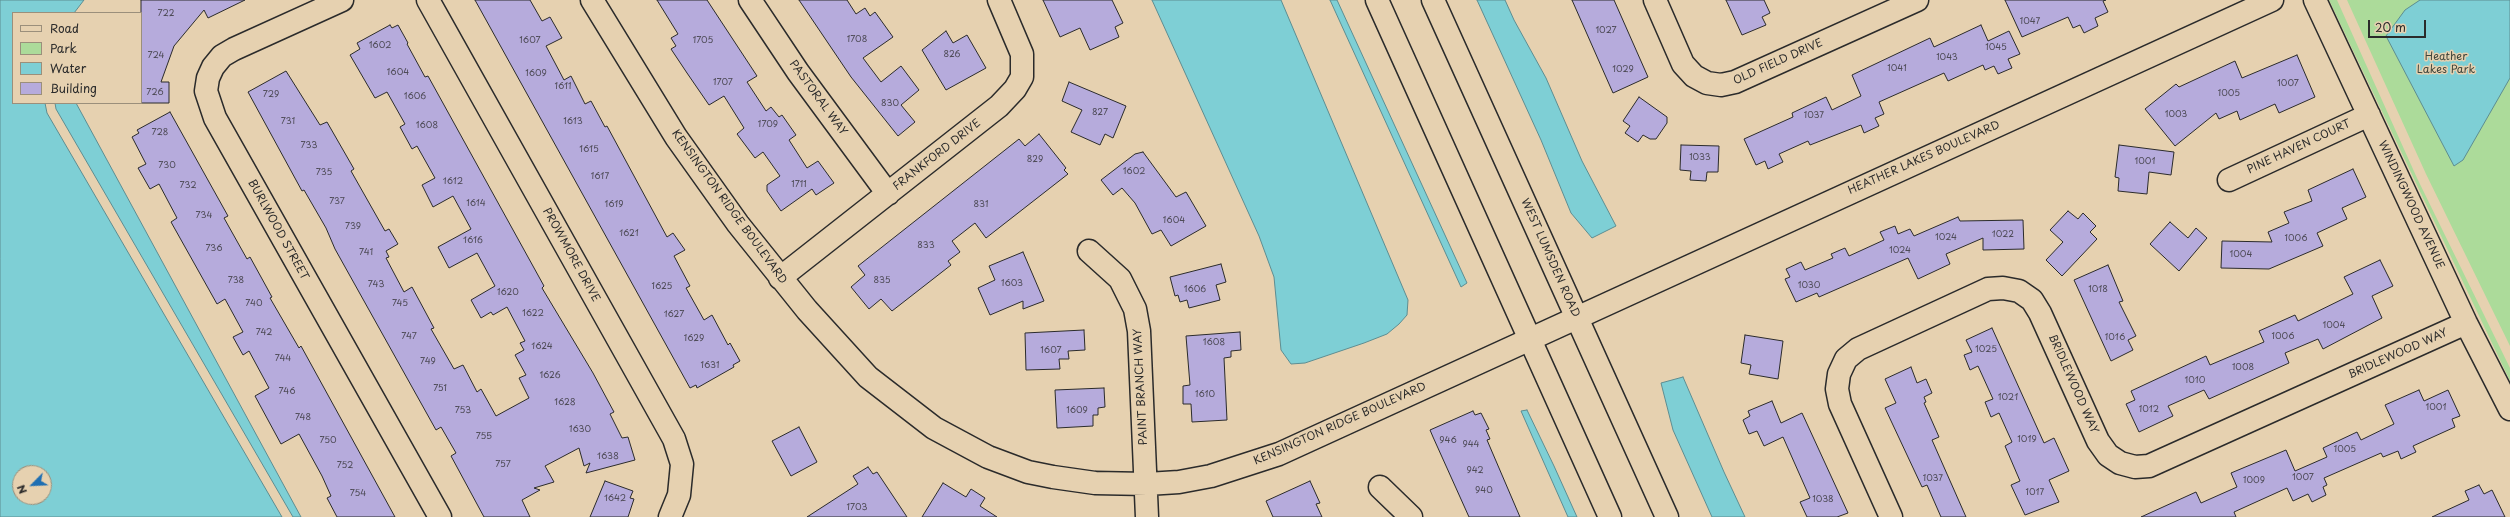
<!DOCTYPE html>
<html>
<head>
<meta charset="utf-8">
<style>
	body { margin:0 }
	#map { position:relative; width:2510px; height:517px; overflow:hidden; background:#e6d1b0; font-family:"Playpen Sans",sans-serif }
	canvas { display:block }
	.legend { position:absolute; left:12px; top:12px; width:130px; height:92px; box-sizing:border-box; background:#e6d1b0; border:1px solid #9b8f7b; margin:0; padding:5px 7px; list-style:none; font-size:12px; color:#2b2b2b }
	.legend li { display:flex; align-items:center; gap:8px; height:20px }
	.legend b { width:20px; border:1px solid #9b8f7b }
	.north { position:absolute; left:12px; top:465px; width:40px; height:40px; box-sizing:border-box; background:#e6d1b0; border:1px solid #9b8f7b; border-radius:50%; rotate:246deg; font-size:11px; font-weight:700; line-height:16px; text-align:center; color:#2b2b2b }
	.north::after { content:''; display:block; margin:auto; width:14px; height:18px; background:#1f6fb2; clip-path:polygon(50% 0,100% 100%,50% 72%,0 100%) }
	.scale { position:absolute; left:2368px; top:20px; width:58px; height:18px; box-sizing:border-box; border:2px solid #2b2b2b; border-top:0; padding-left:5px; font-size:12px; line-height:14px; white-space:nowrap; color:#2b2b2b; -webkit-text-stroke:3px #e6d1b0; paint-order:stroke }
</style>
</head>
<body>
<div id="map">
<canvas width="2510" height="517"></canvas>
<ul class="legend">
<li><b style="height:5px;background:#e6d1b0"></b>Road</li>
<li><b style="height:11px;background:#acdb9a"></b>Park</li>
<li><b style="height:11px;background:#7ecfd5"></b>Water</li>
<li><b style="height:11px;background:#b6abdc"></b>Building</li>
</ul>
<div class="north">N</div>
<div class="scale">20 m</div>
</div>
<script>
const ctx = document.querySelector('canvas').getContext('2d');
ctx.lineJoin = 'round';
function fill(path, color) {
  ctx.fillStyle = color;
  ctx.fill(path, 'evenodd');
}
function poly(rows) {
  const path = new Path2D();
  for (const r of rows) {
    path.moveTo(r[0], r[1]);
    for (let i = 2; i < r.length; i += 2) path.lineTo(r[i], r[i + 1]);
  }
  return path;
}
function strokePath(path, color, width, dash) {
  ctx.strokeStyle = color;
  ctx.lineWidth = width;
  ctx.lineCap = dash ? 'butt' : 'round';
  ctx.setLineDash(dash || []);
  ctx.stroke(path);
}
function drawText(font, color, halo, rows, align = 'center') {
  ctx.font = font + ' "Playpen Sans",sans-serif';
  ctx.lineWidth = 3;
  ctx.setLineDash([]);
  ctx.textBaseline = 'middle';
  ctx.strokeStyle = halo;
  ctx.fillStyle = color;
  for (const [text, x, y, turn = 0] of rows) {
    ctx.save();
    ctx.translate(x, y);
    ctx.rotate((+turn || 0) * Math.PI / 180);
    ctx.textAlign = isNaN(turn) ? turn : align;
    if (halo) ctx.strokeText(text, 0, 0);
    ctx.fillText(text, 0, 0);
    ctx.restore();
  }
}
const green = poly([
	[2329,0,2337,0,2417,178,2510,368,2510,381],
	[2347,0,2510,0,2510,346,2426,174]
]);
const water = poly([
	[0,0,84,0,74,13,13,13,13,103,45,103,47,113,282,517,0,517,0,0],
	[20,473,44,473,44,497,20,497,20,473],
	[1152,0,1281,0,1408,300,1407,315,1399,324,1387,334,1364,343,1305,363,1291,364,1281,350,1274,277,1259,236,1152,0],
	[1330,0,1337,0,1467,283,1461,287,1330,0],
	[1477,0,1505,0,1514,20,1546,78,1582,161,1616,226,1592,238,1571,213,1541,140,1477,0],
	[2420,0,2510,0,2510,78,2463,160,2454,166,2386,36,2405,10,2420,0],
	[55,103,76,103,301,517,293,517,56,109,55,103],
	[1683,377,1724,472,1745,517,1712,517,1673,430,1661,383,1683,377],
	[1527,410,1554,466,1577,517,1568,517,1521,411,1527,410]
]);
const building = poly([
	[141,0,245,0,208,18,204,10,174,46,161,82,169,82,169,103,141,103,141,0],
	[475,0,530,0,542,21,550,17,562,38,546,46,564,80,571,76,585,104,591,101,605,127,607,126,667,237,673,233,685,250,674,256,690,286,686,288,704,320,712,315,728,345,730,343,740,361,733,365,734,367,697,388,696,385,690,388,475,0],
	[657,0,707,0,757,76,747,82,766,111,771,107,779,117,782,115,796,135,789,140,807,168,818,161,834,183,816,195,812,189,781,211,767,191,767,185,780,176,763,152,755,158,737,134,744,128,724,96,709,105,687,73,671,49,676,46,671,38,678,34,657,0],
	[799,0,847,0,856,14,865,8,870,16,875,12,893,37,863,58,881,82,901,66,919,90,901,105,915,122,898,136,851,77,799,0],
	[1043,0,1112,0,1123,23,1115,27,1119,37,1090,50,1080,28,1060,37,1043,0],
	[1572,0,1614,0,1648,77,1613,93,1572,0],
	[1726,0,1764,0,1770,13,1762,17,1766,25,1742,35,1726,0],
	[2005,0,2106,0,2103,1,2108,12,2095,18,2098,26,2084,33,2080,25,2073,28,2068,17,2022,37,2005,0],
	[390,25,392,28,398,25,408,43,407,44,425,77,428,76,544,286,542,288,593,373,614,412,610,414,622,438,628,437,635,460,586,473,590,463,584,466,579,448,545,466,554,482,534,488,540,490,522,500,530,517,484,517,451,456,456,453,441,427,436,430,335,249,326,228,304,190,302,191,248,92,286,71,320,125,327,122,354,169,351,171,385,231,389,229,398,244,386,251,389,257,386,258,404,292,412,287,434,328,431,329,454,369,463,365,477,392,481,389,496,416,529,398,519,378,526,375,515,355,524,350,520,343,525,341,507,307,493,315,491,312,481,318,471,300,495,286,477,253,449,268,438,247,471,229,453,196,433,207,422,185,435,178,417,146,412,149,400,127,405,124,387,92,375,98,350,55,360,49,357,43,390,25],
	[1981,25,1988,41,2009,31,2020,54,2008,59,2012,68,1998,74,1994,66,1985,70,1983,65,1948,81,1944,73,1879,102,1884,114,1875,118,1879,126,1864,133,1861,125,1810,145,1808,141,1779,154,1783,162,1768,169,1765,161,1756,165,1744,139,1793,117,1792,113,1826,97,1832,110,1861,96,1852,75,1930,38,1934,47,1981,25],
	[946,31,953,43,967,35,986,68,946,90,922,50,946,31],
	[2297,55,2315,97,2279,113,2275,104,2240,120,2237,111,2219,119,2216,113,2175,146,2145,109,2176,84,2179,87,2235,61,2242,78,2297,55],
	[1069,82,1126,106,1113,138,1105,134,1100,145,1071,132,1082,110,1062,101,1069,82],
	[1639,97,1667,117,1667,123,1656,139,1650,139,1643,135,1638,142,1625,133,1630,126,1623,121,1639,97],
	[170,112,228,216,224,218,247,259,250,257,272,297,270,298,299,348,301,346,395,517,337,517,327,498,331,496,322,476,299,434,281,444,255,396,269,388,249,351,243,355,233,337,243,332,225,299,217,304,171,222,177,218,159,184,150,189,138,168,146,164,132,137,139,133,137,130,170,112],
	[1039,134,1066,168,1064,170,1068,174,986,238,975,223,952,241,960,252,948,261,951,265,892,311,881,299,869,309,851,287,865,275,858,266,1019,139,1025,146,1039,134],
	[1681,145,1719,146,1718,172,1707,172,1706,181,1690,180,1691,171,1680,170,1681,145],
	[2119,145,2174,152,2171,175,2149,172,2147,194,2118,191,2119,178,2115,177,2119,145],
	[1143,152,1176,197,1186,192,1206,226,1171,246,1161,230,1152,234,1135,203,1122,188,1113,195,1101,180,1135,154,1143,152],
	[2353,169,2366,197,2342,208,2347,219,2317,233,2323,246,2269,269,2221,268,2222,241,2272,242,2268,232,2289,223,2284,212,2312,201,2308,190,2353,169],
	[2068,211,2078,219,2083,213,2096,226,2090,232,2097,239,2062,276,2046,260,2063,242,2050,230,2068,211],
	[1958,217,1960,221,2023,220,2024,249,1983,250,1983,238,1946,254,1950,264,1918,279,1908,258,1819,297,1817,293,1796,302,1785,279,1790,277,1786,269,1801,262,1805,270,1833,258,1831,254,1845,248,1849,256,1884,240,1880,232,1895,226,1898,234,1910,229,1914,236,1958,217],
	[2170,222,2188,238,2196,228,2207,238,2179,271,2150,244,2170,222],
	[1023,252,1044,301,1023,309,1023,301,990,315,978,288,995,280,989,266,1023,252],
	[2380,260,2393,286,2372,296,2382,318,2323,349,2318,339,2285,353,2289,363,2209,399,2204,390,2168,406,2173,416,2139,432,2126,404,2135,400,2131,391,2206,356,2210,365,2264,342,2259,331,2295,315,2298,321,2353,294,2344,277,2380,260],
	[1221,264,1226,282,1216,285,1220,300,1189,308,1187,300,1180,302,1178,295,1175,296,1170,277,1221,264],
	[2108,265,2123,301,2119,302,2136,336,2128,340,2133,350,2111,361,2074,280,2108,265],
	[1992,328,2044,443,2054,438,2069,471,2049,480,2059,502,2025,515,2011,485,2020,481,2005,446,2012,442,1999,413,1991,417,1985,402,1993,399,1978,366,1970,370,1964,355,1972,352,1966,340,1992,328],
	[1084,330,1085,350,1068,351,1069,359,1059,359,1060,369,1026,370,1025,333,1084,330],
	[1240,332,1241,350,1231,351,1231,357,1224,358,1227,420,1192,422,1191,404,1183,404,1183,386,1190,385,1186,336,1240,332],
	[1745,335,1783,341,1778,379,1749,374,1751,365,1741,363,1745,335],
	[1911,367,1917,383,1926,379,1932,393,1924,397,1926,402,1924,403,1939,437,1932,440,1966,517,1941,517,1927,485,1922,487,1885,408,1896,403,1885,379,1911,367],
	[1104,388,1105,407,1098,408,1098,415,1093,415,1093,426,1057,428,1055,390,1104,388],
	[2419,390,2424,401,2448,390,2460,416,2452,419,2455,427,2413,446,2416,452,2401,459,2398,451,2383,457,2381,453,2324,478,2327,485,2323,487,2326,495,2312,502,2308,494,2293,501,2287,488,2234,512,2236,517,2141,517,2196,492,2201,503,2237,487,2231,473,2286,450,2295,471,2327,457,2323,448,2357,432,2361,440,2394,424,2385,405,2419,390],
	[1772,401,1781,423,1802,413,1848,513,1837,517,1807,517,1800,502,1810,498,1783,437,1764,446,1757,431,1749,434,1743,420,1750,416,1748,411,1772,401],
	[1473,411,1475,415,1481,413,1489,429,1486,430,1490,439,1487,440,1520,517,1469,517,1433,437,1430,430,1473,411],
	[799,427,817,462,791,476,772,441,799,427],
	[868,467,873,474,877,472,907,517,807,517,858,484,853,476,868,467],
	[605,481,633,491,630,498,634,499,628,517,590,517,605,481],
	[1310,481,1320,503,1316,504,1322,517,1273,517,1266,501,1310,481],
	[943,483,966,497,971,489,985,498,980,506,997,517,922,517,943,483],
	[2479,485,2484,494,2492,490,2505,517,2432,517,2469,500,2465,491,2479,485]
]);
const minor = poly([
	[342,0,234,49,222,56,213,67,208,78,206,91,215,118,440,517],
	[428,0,674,439,682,464,679,495,670,517],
	[592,0,676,137,738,224,807,310,868,377,934,428,988,457,1028,472,1053,477,1095,483,1147,484,1179,482,1211,476,1279,454,2272,0],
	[750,0,798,72,888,194],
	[1655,0,1683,64,1694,76,1707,83,1721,85,1735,82,1917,0],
	[2315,0,2466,323,2510,409],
	[2229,180,2369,115],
	[1089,251,1120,279,1135,309,1139,331,1147,517],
	[780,278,999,106,1015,89,1022,77,1022,54,999,0],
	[1380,487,1411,517],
	[1891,517,1840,404,1837,389,1839,374,1846,359,1858,349,1988,289,2003,288,2019,291,2032,300,2040,313,2098,441,2108,455,2120,463,2135,467,2149,466,2466,323]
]);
const major = poly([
	[1377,0,1610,517],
	[1433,0,1667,517]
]);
const numberNames = [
	["722",166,14],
	["1047",2030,22],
	["1027",1606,31],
	["1708",857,40],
	["1607",530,41],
	["1705",703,41],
	["1602",380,46],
	["1045",1996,48],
	["826",952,55],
	["724",156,56],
	["1043",1947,58],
	["1041",1897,69],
	["1029",1623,70],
	["1604",398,73],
	["1609",536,74],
	["1707",723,83],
	["1007",2288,84],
	["1611",563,87],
	["726",155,93],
	["1005",2229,94],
	["729",271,95],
	["1606",415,97],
	["830",890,104],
	["827",1100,113],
	["1003",2176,115],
	["1037",1814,116],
	["731",288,122],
	["1613",573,122],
	["1709",768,125],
	["1608",427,126],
	["728",160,133],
	["733",309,146],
	["1615",589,150],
	["1033",1700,158],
	["829",1035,160],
	["1001",2145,162],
	["730",167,166],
	["1602",1134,172],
	["735",324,173],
	["1617",600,177],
	["1612",453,182],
	["1711",799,185],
	["732",188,186],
	["737",337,202],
	["1614",476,204],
	["1619",614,205],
	["831",981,205],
	["734",204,216],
	["1604",1174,221],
	["739",353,227],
	["1621",629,234],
	["1022",2003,235],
	["1024",1946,238],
	["1006",2296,239],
	["1616",473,241],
	["833",926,246],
	["736",214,249],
	["1024",1900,251],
	["741",366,253],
	["1004",2241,255],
	["738",236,281],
	["835",882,281],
	["1603",1012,284],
	["743",376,285],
	["1030",1809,286],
	["1625",662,287],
	["1606",1195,290],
	["1018",2098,290],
	["1620",508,293],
	["740",254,304],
	["745",400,304],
	["1622",533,314],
	["1627",674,315],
	["1004",2334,326],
	["742",264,333],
	["747",409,337],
	["1006",2283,337],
	["1016",2115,338],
	["1629",694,339],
	["1608",1214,343],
	["1624",542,347],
	["1025",1986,350],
	["1607",1051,351],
	["744",283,359],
	["749",428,362],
	["1631",710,366],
	["1008",2243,368],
	["1626",550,376],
	["1010",2195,381],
	["751",440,389],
	["746",287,392],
	["1610",1205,395],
	["1021",2008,398],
	["1628",565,403],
	["1001",2436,408],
	["1012",2149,410],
	["753",463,411],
	["1609",1077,411],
	["748",303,418],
	["1630",580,430],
	["755",484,437],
	["1019",2027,440],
	["750",328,441],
	["946",1448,441],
	["944",1471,445],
	["1005",2345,450],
	["1638",608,457],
	["757",503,465],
	["752",345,466],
	["942",1475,471],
	["1007",2303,478],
	["1037",1933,479],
	["1009",2254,481],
	["940",1484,491],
	["1017",2035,493],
	["754",358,494],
	["1642",615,499],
	["1038",1823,500],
	["1703",857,508]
];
const parkNames = [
	["Heather",2446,57],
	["Lakes Park",2446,70]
];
const streetNames = [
	["OLD FIELD DRIVE",1778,62,-24],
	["PASTORAL WAY",818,98,54],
	["PINE HAVEN COURT",2299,147,-25],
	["FRANKFORD DRIVE",937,155,-38],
	["HEATHER LAKES BOULEVARD",1924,158,-24],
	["WINDINGWOOD AVENUE",2411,205,65],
	["KENSINGTON RIDGE BOULEVARD",729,207,54],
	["BURLWOOD STREET",278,230,61],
	["PROWMORE DRIVE",571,255,61],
	["WEST LUMSDEN ROAD",1550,258,66],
	["BRIDLEWOOD WAY",2398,354,-24],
	["BRIDLEWOOD WAY",2073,384,66],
	["PAINT BRANCH WAY",1141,387,-93],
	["KENSINGTON RIDGE BOULEVARD",1340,424,-24]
];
fill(green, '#acdb9a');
fill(water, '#7ecfd5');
strokePath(water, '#5d8d91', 1);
fill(building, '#b6abdc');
strokePath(building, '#2b2b2b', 1);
strokePath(minor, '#2b2b2b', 25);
strokePath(major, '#2b2b2b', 25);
strokePath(minor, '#e6d1b0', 22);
strokePath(major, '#e6d1b0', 22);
drawText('9px', '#4e4b57', null, numberNames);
drawText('11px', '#3e453c', '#e6d1b0', parkNames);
drawText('11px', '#2b2b2b', '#e6d1b0', streetNames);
</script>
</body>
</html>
